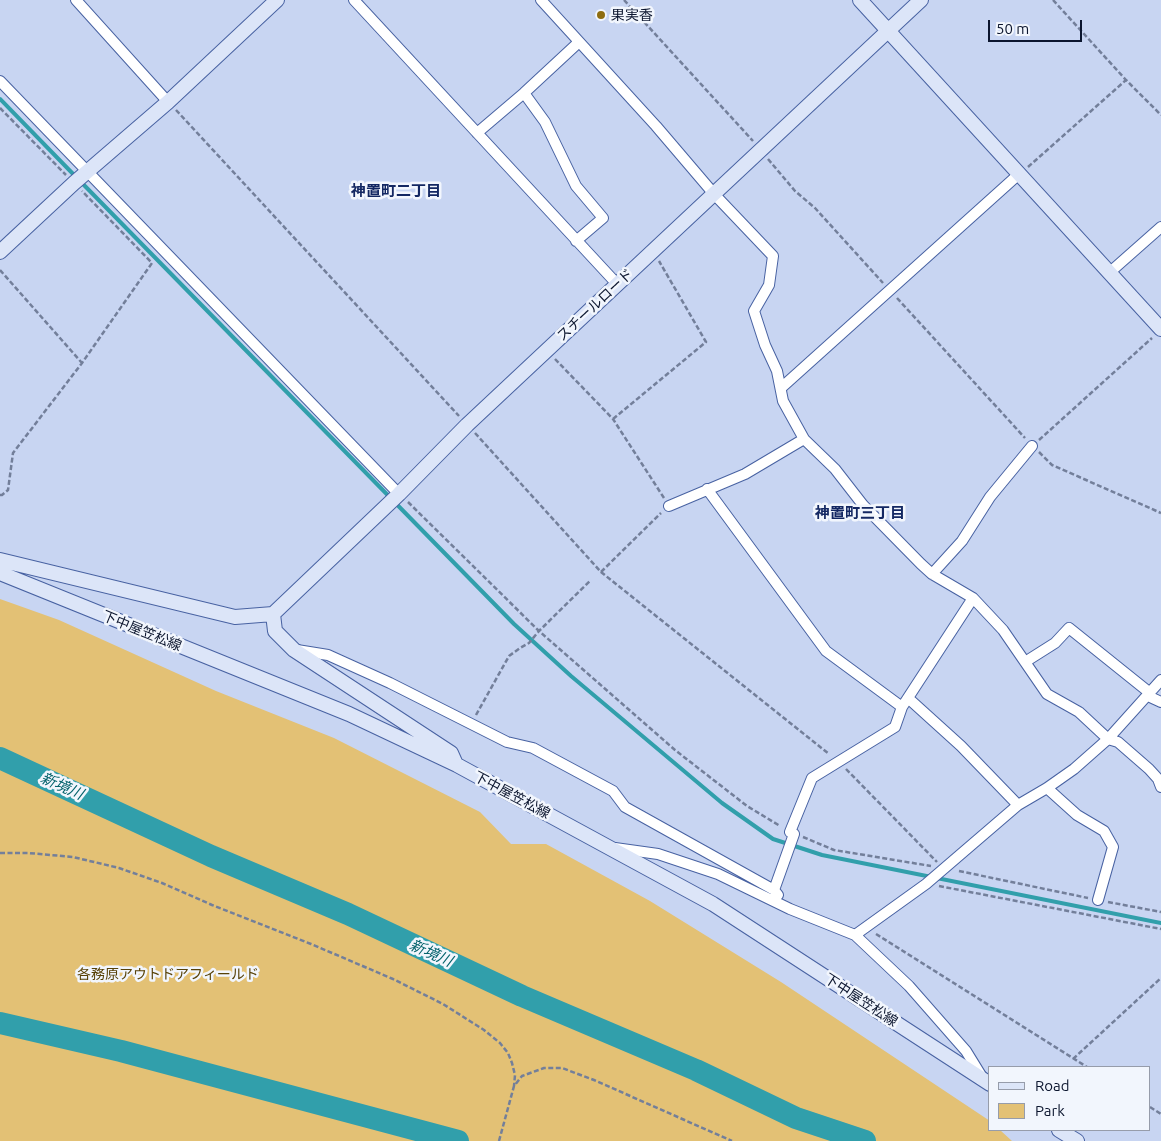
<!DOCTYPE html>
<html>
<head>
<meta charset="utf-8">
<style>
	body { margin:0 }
	#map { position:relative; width:1161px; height:1141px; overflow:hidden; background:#c8d5f2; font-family:Ubuntu,sans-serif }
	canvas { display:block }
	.legend { position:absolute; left:988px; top:1066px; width:162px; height:65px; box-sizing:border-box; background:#f2f6fd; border:1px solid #969caa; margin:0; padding:6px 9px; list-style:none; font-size:15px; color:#0b152e }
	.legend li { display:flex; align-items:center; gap:10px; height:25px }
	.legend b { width:25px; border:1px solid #969caa }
	.scale { position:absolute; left:988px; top:20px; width:94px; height:22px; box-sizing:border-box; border:2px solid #0b152e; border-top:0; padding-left:6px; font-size:15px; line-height:18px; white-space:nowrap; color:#0b152e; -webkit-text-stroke:4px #f2f6fd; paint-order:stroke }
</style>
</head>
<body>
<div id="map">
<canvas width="1161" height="1141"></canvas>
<ul class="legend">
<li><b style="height:6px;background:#dce5f8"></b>Road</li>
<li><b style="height:14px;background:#e3c175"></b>Park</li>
</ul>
<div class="scale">50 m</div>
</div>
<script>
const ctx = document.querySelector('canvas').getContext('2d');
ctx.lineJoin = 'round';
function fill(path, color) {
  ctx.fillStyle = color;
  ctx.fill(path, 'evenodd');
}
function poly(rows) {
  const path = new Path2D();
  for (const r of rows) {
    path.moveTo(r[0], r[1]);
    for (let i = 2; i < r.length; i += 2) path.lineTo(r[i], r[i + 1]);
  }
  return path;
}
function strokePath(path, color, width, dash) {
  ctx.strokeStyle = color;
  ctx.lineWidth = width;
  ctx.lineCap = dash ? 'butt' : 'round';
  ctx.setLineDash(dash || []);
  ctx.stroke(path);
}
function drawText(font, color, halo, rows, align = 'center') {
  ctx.font = font + ' Ubuntu,"Noto Sans JP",sans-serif';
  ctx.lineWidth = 5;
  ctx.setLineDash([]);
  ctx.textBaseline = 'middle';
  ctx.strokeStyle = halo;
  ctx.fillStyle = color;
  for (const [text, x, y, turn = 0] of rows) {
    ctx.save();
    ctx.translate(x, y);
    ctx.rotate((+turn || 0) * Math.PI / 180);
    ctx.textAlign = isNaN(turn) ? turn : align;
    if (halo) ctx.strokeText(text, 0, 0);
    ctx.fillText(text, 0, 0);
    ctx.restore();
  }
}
const green = poly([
	[0,599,59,620,216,691,334,738,480,812,511,844,546,844,650,901,781,982,990,1121,990,1130,1000,1130,1012,1141,0,1141]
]);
const stream = poly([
	[0,99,76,177],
	[81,182,514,624,571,676,722,803,773,839,822,855,1161,923]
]);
const river = poly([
	[0,758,211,856,348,914,522,996,696,1070,796,1118,865,1141],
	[0,1023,121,1051,458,1141]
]);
const path = poly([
	[624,0,753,141],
	[1053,0,1126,80,1161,115],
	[0,108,66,175],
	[176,110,459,416],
	[768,159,795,191,815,208,883,283],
	[1028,167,1126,80],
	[0,270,82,363],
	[897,298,1025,438],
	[555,359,613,419,664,498],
	[613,419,706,342,659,261],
	[475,433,601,572,829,754],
	[1039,440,1152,338],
	[1039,452,1052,465,1161,513],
	[0,495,2,495,8,490,13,453,82,363,152,263,82,191],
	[408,502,539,631,675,750,747,806,780,826],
	[601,572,661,513],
	[476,715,509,656,520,648,529,643,539,631,590,581],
	[846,769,937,862],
	[803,837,834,850,931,866],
	[0,853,28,853,73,857,119,868,162,883,212,905,311,944,393,979,443,1004,484,1030,500,1043,508,1053,512,1063,515,1075,514,1086],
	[959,871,1088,898],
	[939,886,1161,929],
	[1108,902,1161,912],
	[876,934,1087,1067],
	[1073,1059,1161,978],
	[1150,1107,1161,1114],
	[499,1141,514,1086,522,1076,544,1068,562,1068,594,1080,732,1141]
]);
const street = poly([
	[76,0,168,102],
	[354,0,617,284],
	[541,0,656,126,714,194,773,256,769,285,754,311,765,345,777,371,783,401,804,439,835,469,863,505,921,564,932,574,973,598,1003,630,1047,694,1079,712,1108,739,1118,742,1149,769,1158,779,1161,787],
	[0,81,399,494],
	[524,93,545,122,576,186,603,218,576,241],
	[477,133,524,93,579,42],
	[1109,273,1161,227],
	[781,388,1019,174],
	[707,489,826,651,902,707,973,598],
	[669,506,745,474,804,439],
	[932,574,962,541,990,497,1032,446],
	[297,650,328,655,390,683,507,742,533,748,613,791,625,807,774,890],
	[1025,662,1055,643,1069,628,1150,693],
	[1148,696,1161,702],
	[908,698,961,746,1018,805],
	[1047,788,1077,815,1104,831,1113,847,1098,900],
	[790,832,812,778,895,727,902,707],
	[615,848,658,854,718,874,790,909,855,935,909,986,966,1051,982,1077],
	[778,895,774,890,794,834],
	[855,935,926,884,1018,805,1047,788,1074,769,1108,739,1161,680]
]);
const secondary = poly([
	[860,0,1161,329],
	[0,252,74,183,168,102,277,0],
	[0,560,235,617,273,614],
	[0,573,349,714,457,765,713,904,990,1084],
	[273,614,399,494,467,425,921,0],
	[273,614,275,631,294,650,451,753,455,762],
	[1059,1130,1077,1141]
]);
const markers = [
	[601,15,5,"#8e6d11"]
];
const poiNames = [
	["果実香",611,15]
];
const streetNames = [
	["スチールロード",595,305,-43],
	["下中屋笠松線",142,631,22],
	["下中屋笠松線",512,795,28],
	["下中屋笠松線",861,1000,33]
];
const parkNames = [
	["各務原アウトドアフィールド",168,974]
];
const neighbourhoodNames = [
	["神置町二丁目",396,191],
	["神置町三丁目",860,513]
];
const waterNames = [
	["新境川",62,786,24],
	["新境川",431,953,24]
];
fill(green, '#e3c175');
strokePath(stream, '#319fab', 4);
strokePath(river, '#319fab', 22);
strokePath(street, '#4862a2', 12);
strokePath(secondary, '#4862a2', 16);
strokePath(path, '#737f9a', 2.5, [5, 2.5]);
strokePath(street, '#fff', 10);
strokePath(secondary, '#dce5f8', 14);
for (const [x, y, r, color] of markers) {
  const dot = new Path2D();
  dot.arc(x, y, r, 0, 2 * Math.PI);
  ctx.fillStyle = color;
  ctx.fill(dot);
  strokePath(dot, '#f2f6fd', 2);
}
drawText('14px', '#0b152e', '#f2f6fd', poiNames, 'left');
drawText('14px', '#0b152e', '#f2f6fd', streetNames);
drawText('14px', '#584207', '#f2f6fd', parkNames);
drawText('bold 15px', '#132762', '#f2f6fd', neighbourhoodNames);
drawText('italic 15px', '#05636c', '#f2f6fd', waterNames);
</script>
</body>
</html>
